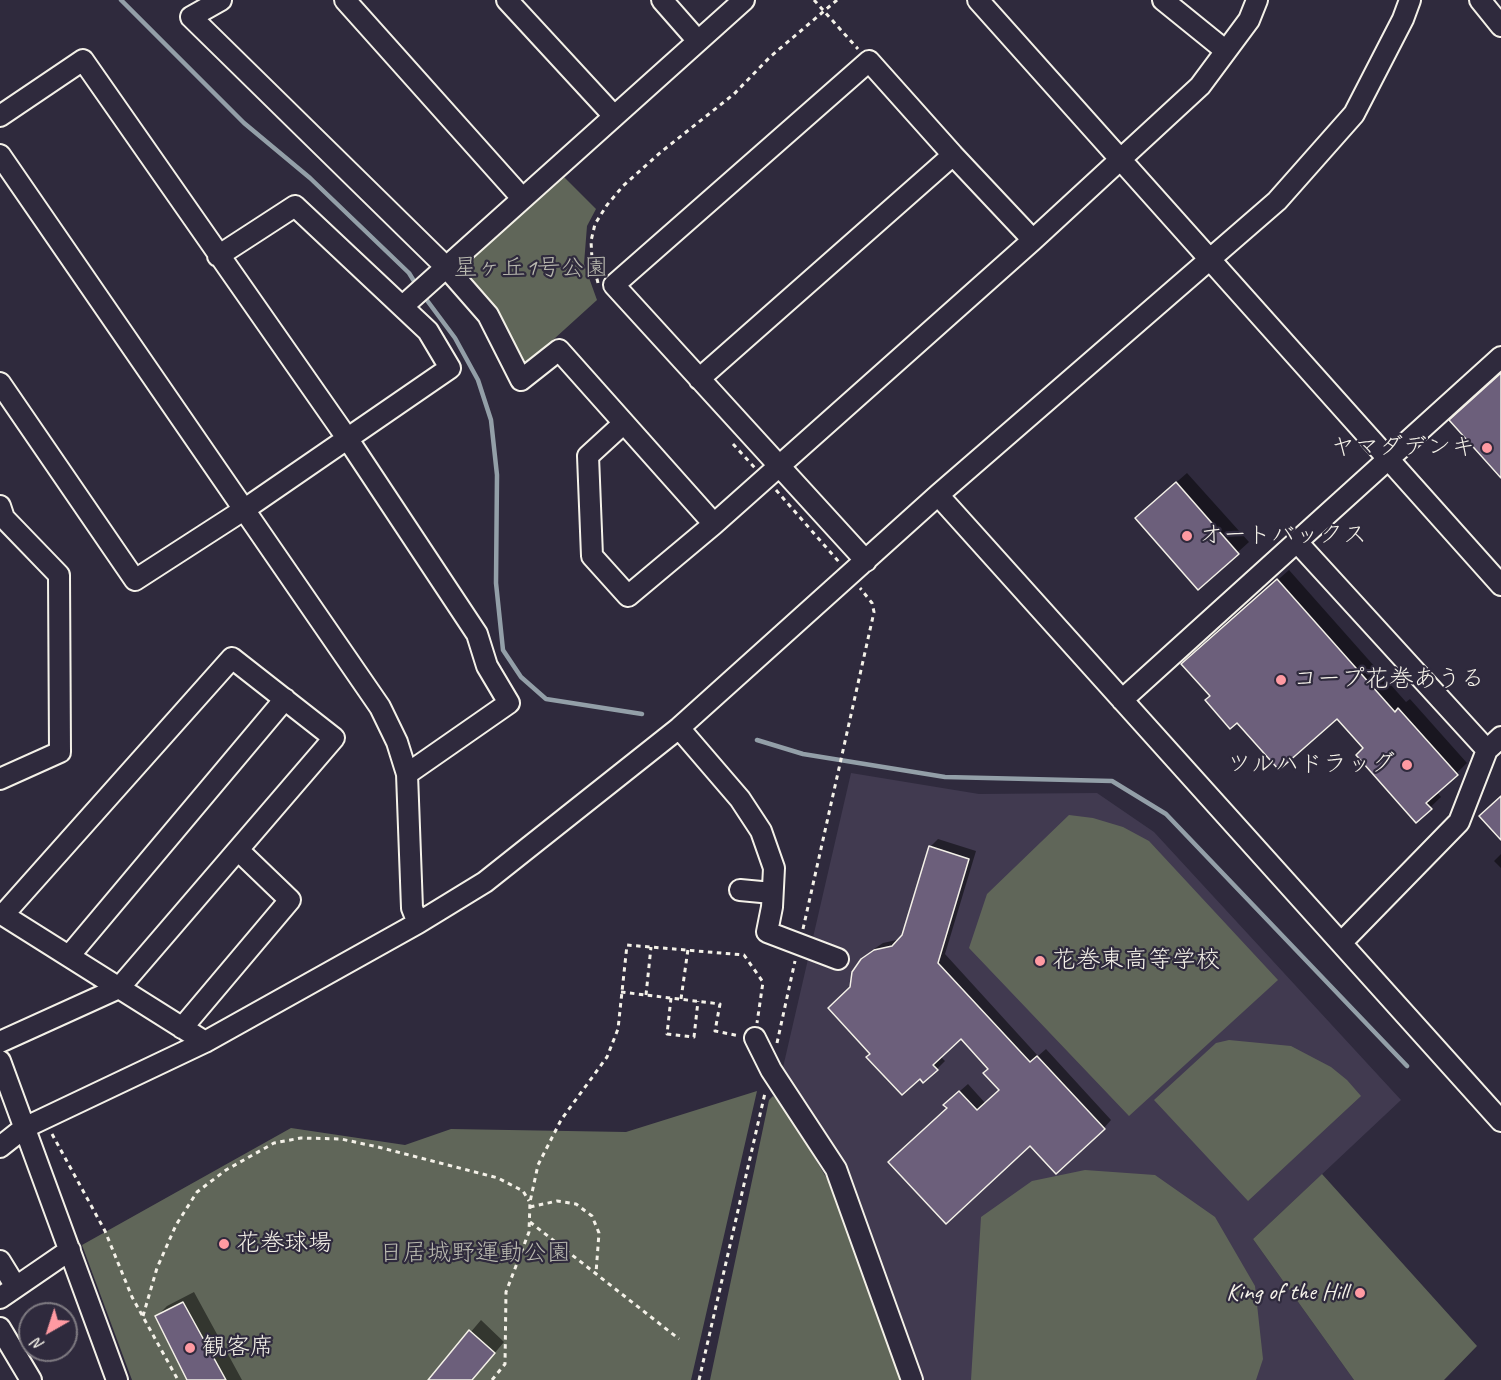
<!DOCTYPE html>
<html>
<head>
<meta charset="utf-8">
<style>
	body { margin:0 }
	#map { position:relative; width:1501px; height:1380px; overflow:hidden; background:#2f2a3d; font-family:Caveat,sans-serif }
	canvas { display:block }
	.north { position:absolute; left:18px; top:1302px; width:60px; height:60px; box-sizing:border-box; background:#2f2a3d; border:2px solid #7e7a81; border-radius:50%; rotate:219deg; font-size:16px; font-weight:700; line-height:24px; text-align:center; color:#f4f1e8 }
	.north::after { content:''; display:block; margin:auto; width:21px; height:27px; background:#ff9aa2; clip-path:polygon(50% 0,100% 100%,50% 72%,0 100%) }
</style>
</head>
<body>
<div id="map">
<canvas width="1501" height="1380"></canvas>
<div class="north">N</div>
</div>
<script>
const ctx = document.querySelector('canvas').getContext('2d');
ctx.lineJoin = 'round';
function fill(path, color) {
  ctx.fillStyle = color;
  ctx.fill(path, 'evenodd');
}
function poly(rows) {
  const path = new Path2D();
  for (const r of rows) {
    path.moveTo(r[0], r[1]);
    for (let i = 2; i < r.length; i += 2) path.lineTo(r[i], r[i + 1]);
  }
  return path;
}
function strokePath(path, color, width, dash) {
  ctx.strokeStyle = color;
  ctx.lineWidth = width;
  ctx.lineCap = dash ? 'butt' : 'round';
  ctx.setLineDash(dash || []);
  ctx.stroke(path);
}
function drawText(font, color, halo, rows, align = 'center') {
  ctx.font = font + ' Caveat,"Klee One",sans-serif';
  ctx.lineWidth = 4.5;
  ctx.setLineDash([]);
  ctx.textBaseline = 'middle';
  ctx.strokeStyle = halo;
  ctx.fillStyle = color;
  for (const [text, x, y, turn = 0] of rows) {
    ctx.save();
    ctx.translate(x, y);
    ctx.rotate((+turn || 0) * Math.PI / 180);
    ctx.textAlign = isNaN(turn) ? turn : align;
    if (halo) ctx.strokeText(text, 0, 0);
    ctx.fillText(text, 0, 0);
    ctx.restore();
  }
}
const built = poly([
	[851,773,979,794,1097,793,1154,832,1401,1100,1253,1239,1354,1380,911,1380,838,1181,778,1089]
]);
const green = poly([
	[559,172,596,209,587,226,584,264,597,300,522,368,495,310,457,263],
	[1069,815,1093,818,1123,827,1149,841,1278,980,1129,1116,969,948,987,894],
	[1229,1040,1291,1046,1331,1067,1347,1080,1361,1096,1248,1201,1154,1100,1216,1043],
	[757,1091,691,1380,132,1380,82,1245,291,1128,405,1145,451,1129,626,1132],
	[773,1096,782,1103,829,1182,857,1254,900,1380,710,1380,769,1100],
	[1085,1170,1155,1175,1215,1217,1255,1286,1263,1359,1256,1380,971,1380,981,1217,1032,1181],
	[1322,1174,1477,1346,1444,1380,1354,1380,1253,1239]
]);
const shadow = poly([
	[1187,473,1249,542,1198,588,1147,508],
	[1289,570,1406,702,1410,699,1467,763,1437,792,1441,797,1416,821,1365,748,1338,717,1211,696,1194,654],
	[938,839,976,851,945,954,1038,1056,1046,1049,1111,1120,1104,1128,1031,1144,949,1108,953,1097,968,1084,986,1104,1001,1090,990,1068,961,1037,940,1056,945,1061,937,1069,852,987,862,960,871,951,883,943,901,939,903,936,930,847],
	[1501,854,1501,868,1494,861],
	[194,1292,242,1380,189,1380,156,1317,167,1306],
	[481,1320,504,1342,472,1380,430,1380]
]);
const stream = poly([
	[121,0,244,123,310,178,409,273,417,286],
	[423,295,455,338,478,380,491,420,497,475,496,583,503,650,521,677,546,699,642,714],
	[757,740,803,754,945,777,1112,781,1166,814,1407,1066]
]);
const building = poly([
	[1501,373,1501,478,1449,420,1501,373],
	[1176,482,1239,554,1198,590,1135,518,1176,482],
	[1277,579,1395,712,1398,708,1458,775,1426,803,1432,809,1416,823,1356,755,1363,748,1337,719,1279,770,1237,723,1230,729,1205,700,1210,696,1181,664,1277,579],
	[1501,796,1501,840,1479,816,1501,796],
	[929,846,969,859,938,963,1030,1062,1037,1056,1105,1129,1056,1174,1030,1146,946,1224,888,1162,947,1108,943,1105,959,1091,977,1110,999,1090,983,1073,988,1069,961,1039,933,1065,938,1070,923,1083,920,1079,902,1095,866,1057,870,1054,828,1008,850,987,852,972,861,959,874,950,892,946,902,935,929,846],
	[183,1302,226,1380,187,1380,155,1316,183,1302],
	[469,1330,495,1353,472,1380,428,1380,469,1330]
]);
const path = poly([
	[814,0,858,49],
	[598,283,592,259,591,241,595,224,607,205,623,186,661,152,734,94,770,57,837,0],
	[733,444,755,468],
	[776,490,839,562],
	[803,929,874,612,872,603,860,588],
	[621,992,720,1004,715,1031,740,1036],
	[646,995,651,947],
	[671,998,667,1034,694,1037,698,1001],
	[681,999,688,949],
	[777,1043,795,961],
	[52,1134,105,1231,132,1297,178,1380],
	[530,1207,557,1201,576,1204,592,1216,599,1233,596,1273],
	[530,1222,679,1339],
	[143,1316,157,1268,176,1225,197,1192,226,1170,274,1143,301,1138,341,1139,378,1147,498,1178,523,1191,529,1201],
	[492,1380,505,1364,506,1292,529,1232,530,1202,538,1165,561,1120,607,1057,618,1029,627,945,744,955,763,982,757,1023],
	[699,1380,765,1093]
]);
const minor = poly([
	[221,0,191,17,446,267,488,315,521,380,559,350,714,524,1033,240,1200,86,1249,20,1257,0],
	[345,0,522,198],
	[507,0,614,116],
	[662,0,698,41],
	[978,0,1501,585],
	[1163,0,1226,51],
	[1480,0,1501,26],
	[0,116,83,60,347,438,477,634,487,666,509,703,407,774],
	[0,155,380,707,397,742,407,774,412,908,418,923],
	[403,306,744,0],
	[699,379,953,155],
	[0,383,135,580,245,509,450,368,428,331,295,206,218,256],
	[624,423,588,456,592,556,628,596,714,524],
	[938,495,1501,1121],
	[0,506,4,518,59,575,60,752,0,779],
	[1297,542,1487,750,1459,822,1341,943],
	[866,561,614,285,869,61,953,155,1033,240],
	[1122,700,1501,357],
	[679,728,740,799,761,831,774,868,772,907,767,932,838,959],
	[1487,750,1501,737],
	[740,890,772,893],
	[0,913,205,1042],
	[69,956,285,699],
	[182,1028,290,900,238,850],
	[755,1038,771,1070,836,1169,912,1380],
	[0,1042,119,988,334,738,232,658,3,915],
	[0,1061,117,1380],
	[0,1147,24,1128,205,1042,418,923,485,882,679,728,938,495,1277,201,1354,114,1403,19,1410,0],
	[0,1261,16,1287],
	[0,1298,70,1250],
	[0,1328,31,1380]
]);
const markers = [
	[1487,448,6,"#ff9aa2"],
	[1187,536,6,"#ff9aa2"],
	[1281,680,6,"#ff9aa2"],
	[1407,765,6,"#ff9aa2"],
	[1040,961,6,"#ff9aa2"],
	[224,1244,6,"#ff9aa2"],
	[1360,1293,6,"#ff9aa2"],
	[190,1348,6,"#ff9aa2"]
];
const parkNames = [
	["星ヶ丘1号公園",531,269],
	["日居城野運動公園",475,1254]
];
const poiNames = [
	["ヤマダデンキ",1475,448,"right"],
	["オートバックス",1199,536],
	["コープ花巻あうる",1293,680],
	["ツルハドラッグ",1395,765,"right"],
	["花巻東高等学校",1052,961],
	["花巻球場",236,1244],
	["King of the Hill",1348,1293,"right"],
	["観客席",202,1348]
];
fill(built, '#413a50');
fill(green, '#606659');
fill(shadow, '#0007');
strokePath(stream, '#939fa8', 4.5);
fill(building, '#6c5f7b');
strokePath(building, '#f4f1e8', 1.5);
strokePath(minor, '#f4f1e8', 24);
strokePath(path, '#f4f1e8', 3, [4.5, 4.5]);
strokePath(minor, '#2f2a3d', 20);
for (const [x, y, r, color] of markers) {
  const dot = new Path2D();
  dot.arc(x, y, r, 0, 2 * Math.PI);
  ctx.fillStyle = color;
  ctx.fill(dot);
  strokePath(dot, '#2f2a3d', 2);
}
drawText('24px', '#b9b9af', '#2f2a3d', parkNames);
drawText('24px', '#f4f1e8', '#2f2a3d', poiNames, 'left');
</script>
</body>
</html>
